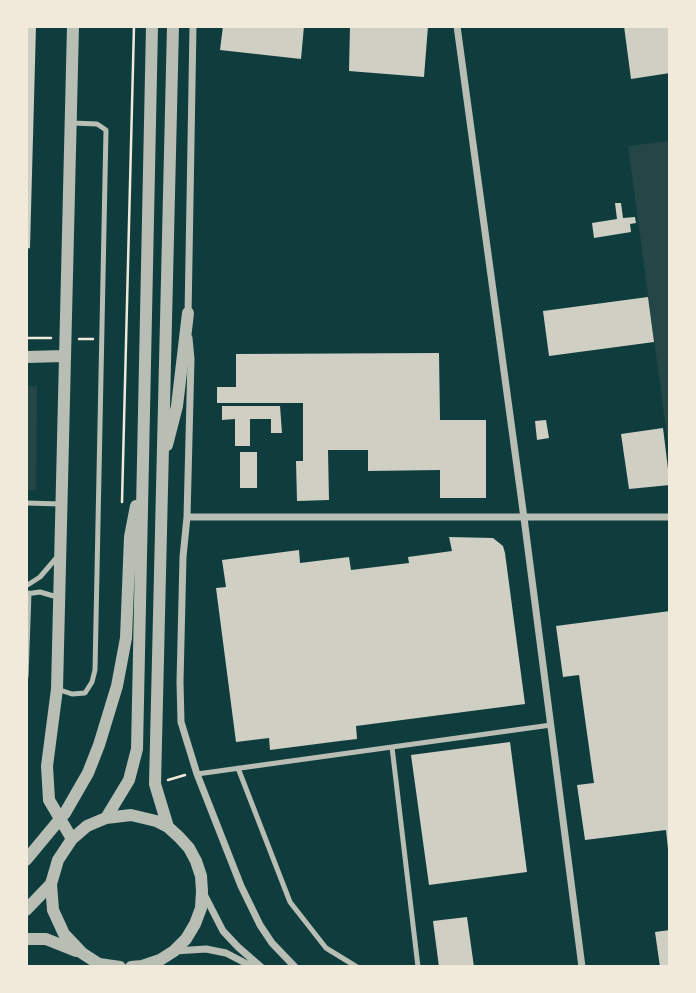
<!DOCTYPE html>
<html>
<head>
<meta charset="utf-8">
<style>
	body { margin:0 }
	#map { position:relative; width:696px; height:993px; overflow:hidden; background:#0f3d3e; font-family:"Exo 2",sans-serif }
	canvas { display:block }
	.frame { position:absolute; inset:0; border:28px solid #f1e9da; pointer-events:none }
</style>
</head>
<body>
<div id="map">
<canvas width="696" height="993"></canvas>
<div class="frame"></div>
</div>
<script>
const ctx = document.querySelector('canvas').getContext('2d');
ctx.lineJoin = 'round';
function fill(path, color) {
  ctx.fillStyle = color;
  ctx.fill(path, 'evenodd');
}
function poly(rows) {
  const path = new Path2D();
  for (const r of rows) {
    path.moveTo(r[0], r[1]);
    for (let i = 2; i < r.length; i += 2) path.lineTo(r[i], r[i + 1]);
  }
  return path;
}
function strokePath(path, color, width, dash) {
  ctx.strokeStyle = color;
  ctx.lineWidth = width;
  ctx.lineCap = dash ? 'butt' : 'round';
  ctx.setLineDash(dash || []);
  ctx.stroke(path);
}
const green = poly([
	[670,141,670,458,628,146],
	[26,386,37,386,36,490,26,490]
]);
const building = poly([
	[26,26,36,26,30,248,26,249],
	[223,26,304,26,301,59,220,50],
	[350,26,428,26,424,77,349,71],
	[624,26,670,26,670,73,631,79],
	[615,203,621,203,623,218,635,217,636,223,630,224,631,232,594,238,592,223,617,219],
	[648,297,654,342,549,356,543,311],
	[439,353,440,420,486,420,486,498,440,498,440,470,368,471,368,450,328,450,329,500,297,501,296,461,303,461,303,403,217,403,217,387,236,387,236,354],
	[222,406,280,406,282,433,271,433,271,419,250,419,250,446,235,446,235,419,222,420],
	[546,420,549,438,537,440,535,421],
	[663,428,670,485,629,489,621,434],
	[240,452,257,452,257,488,240,488],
	[449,537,493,538,503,546,505,553,525,704,356,726,357,739,340,741,270,750,269,738,236,742,216,588,226,587,222,560,299,550,300,563,349,557,351,570,409,563,408,557,452,551],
	[670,611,670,849,668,849,666,830,585,840,577,785,594,783,586,726,579,675,563,677,556,626],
	[510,742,527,872,429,885,411,755],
	[467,917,474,967,439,967,433,921],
	[670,930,670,967,660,967,655,932]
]);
const path = poly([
	[26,338,51,338],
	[79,339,93,339],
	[122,502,134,26],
	[168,780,185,775]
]);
const service = poly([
	[26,503,61,504],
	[26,586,40,577,58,556],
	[26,594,40,592,57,597],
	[26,677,29,593],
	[57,689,72,694,85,693,92,682,95,670,106,130,97,124,72,123],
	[392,747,418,967],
	[238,768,290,902,326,948,357,967],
	[197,774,551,725]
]);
const minor = poly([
	[457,26,524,518,582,967],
	[188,316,193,26],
	[189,338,191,359,187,517,183,557,180,682,181,722,197,774,241,886,260,925,272,943,295,967],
	[187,517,670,517],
	[204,894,223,931,238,947,261,967],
	[175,951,206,949,226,953,253,967]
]);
const tertiary = poly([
	[26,357,64,356],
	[167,445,177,406,188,313],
	[106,818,129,780,137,749,152,26],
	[168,827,155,784,173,26],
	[72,839,49,800,47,766,57,689,73,26],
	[26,860,65,813,88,773,99,745,117,686,126,638,130,537,136,506],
	[26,910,51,884],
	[26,939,46,939,76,951],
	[120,967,99,964,82,953,64,934,53,910,51,884,58,860,72,839,87,826,106,818,131,815,156,821,168,827,179,837,189,848,196,861,201,876,202,891,201,908,195,924,186,939,174,951,160,960,142,966,131,967]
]);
fill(green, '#244646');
fill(building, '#cfcfc3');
strokePath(path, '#f1e9da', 2.5);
strokePath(service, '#b8beb3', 5);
strokePath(minor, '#b8beb3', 7);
strokePath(tertiary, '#b8beb3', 12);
</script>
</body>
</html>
